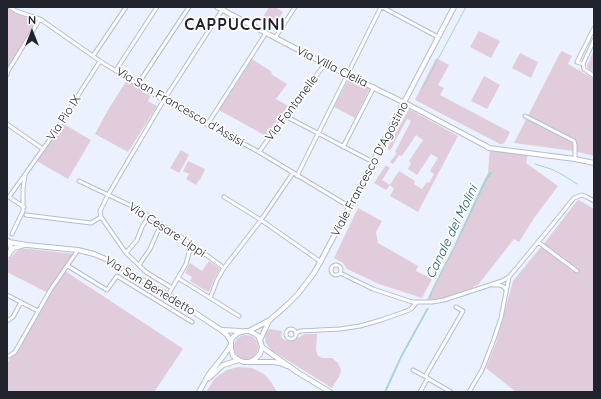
<!DOCTYPE html>
<html>
<head>
<meta charset="utf-8">
<style>
	body { margin:0 }
	#map { position:relative; width:601px; height:399px; overflow:hidden; background:#ebf1fe; font-family:Quicksand,sans-serif }
	canvas { display:block }
	.frame { position:absolute; inset:0; border:8px solid #20232b; pointer-events:none }
	.north { position:absolute; left:12px; top:12px; width:40px; height:40px; -webkit-text-stroke:3px #fefefe; paint-order:stroke; rotate:0deg; font-size:11px; font-weight:700; line-height:16px; text-align:center; color:#20232b }
	.north::after { content:''; display:block; margin:auto; width:14px; height:18px; background:#20232b; clip-path:polygon(50% 0,100% 100%,50% 72%,0 100%) }
</style>
</head>
<body>
<div id="map">
<canvas width="601" height="399"></canvas>
<div class="frame"></div>
<div class="north">N</div>
</div>
<script>
const ctx = document.querySelector('canvas').getContext('2d');
ctx.lineJoin = 'round';
function fill(path, color) {
  ctx.fillStyle = color;
  ctx.fill(path, 'evenodd');
}
function poly(rows) {
  const path = new Path2D();
  for (const r of rows) {
    if (r.length === 3) {
      path.moveTo(r[0] + r[2], r[1]);
      path.arc(r[0], r[1], r[2], 0, 2 * Math.PI);
      continue;
    }
    path.moveTo(r[0], r[1]);
    for (let i = 2; i < r.length; i += 2) path.lineTo(r[i], r[i + 1]);
  }
  return path;
}
function strokePath(path, color, width, dash) {
  ctx.strokeStyle = color;
  ctx.lineWidth = width;
  ctx.lineCap = dash ? 'butt' : 'round';
  ctx.setLineDash(dash || []);
  ctx.stroke(path);
}
function drawText(font, color, halo, rows, align = 'center') {
  ctx.font = font + ' Quicksand,sans-serif';
  ctx.lineWidth = 3.5;
  ctx.setLineDash([]);
  ctx.textBaseline = 'middle';
  ctx.strokeStyle = halo;
  ctx.fillStyle = color;
  for (const [text, x, y, turn = 0] of rows) {
    ctx.save();
    ctx.translate(x, y);
    ctx.rotate((+turn || 0) * Math.PI / 180);
    ctx.textAlign = isNaN(turn) ? turn : align;
    if (halo) ctx.strokeText(text, 0, 0);
    ctx.fillText(text, 0, 0);
    ctx.restore();
  }
}
const green = poly([
	[269,7,275,7,283,12,272,30,260,22],
	[7,8,33,17,38,22,7,72],
	[479,31,500,41,491,58,470,47],
	[594,50,594,73,589,69,587,66],
	[562,51,572,56,568,64,594,79,594,156,574,151,514,143,560,53],
	[520,53,538,62,531,78,512,68],
	[436,58,449,65,438,85,444,88,440,95,510,132,505,142,502,144,500,144,415,100],
	[252,59,272,72,271,74,287,84,276,99,288,106,266,136,219,110],
	[484,76,500,85,487,109,471,101],
	[349,78,370,88,355,118,334,107],
	[127,80,151,95,148,101,157,106,128,152,95,134,108,110],
	[409,109,458,136,418,212,390,196,394,189,390,185,386,190,374,183,386,165,390,168,382,180,390,185,399,171,415,181,414,184,422,189,427,182,429,183,434,174,430,171,438,158,431,154,417,175,408,169,411,163,409,161,423,140,416,135,402,156,399,155,393,164,390,162,397,153,395,152,411,121,407,119,391,149,390,150,387,149],
	[62,123,91,140,68,179,35,160],
	[490,148,507,153,528,154,526,163,558,186,534,218,519,242,514,239,478,285,474,286,469,295,433,304,425,303,444,267,479,192,488,173],
	[181,150,189,155,179,173,170,168],
	[188,161,205,169,200,180,196,178,199,180,196,185,186,179,189,174,183,171],
	[579,200,594,209,594,392,516,392,486,368,496,343,513,281,546,241,577,201],
	[358,208,382,221,376,232,378,243,418,266,416,271,432,279,422,298,379,284,347,269,343,263,334,258],
	[20,248,76,254,65,271,182,348,183,349,154,392,7,392,7,362,8,362,50,294,7,272,7,261],
	[209,261,220,269,214,279,209,291,208,292,190,281,192,277,185,273,190,263,202,271],
	[270,329,282,331,281,336,283,339,287,341,292,341,305,334,317,334,316,350,318,356,322,358,332,358,338,363,341,370,340,375,332,388,271,350,266,343,265,339,266,332],
	[246,347,12],
	[238,367,252,368,264,374,271,382,277,392,206,392,215,378,227,370]
]);
const water = poly([
	[490,172,493,172,488,178,480,194,457,243,432,292,431,298,429,298,431,292,436,281,456,243,461,231,485,179],
	[427,308,429,308,402,357,388,388,386,392,384,392,400,357]
]);
const stream = poly([
	[422,89,466,7],
	[535,164,551,169,563,175,577,184]
]);
const minor = poly([
	[10,7,16,11,40,19,100,61,166,102,259,152,350,207],
	[382,7,438,37],
	[594,28,577,62,583,64,584,69,594,76],
	[275,38,295,7],
	[93,56,126,7],
	[583,64,594,40],
	[116,70,157,7],
	[7,75,8,71,40,19],
	[138,84,189,7],
	[285,116,373,162],
	[525,116,574,141,575,145,575,159],
	[7,124,43,149],
	[207,125,266,33],
	[343,147,374,87],
	[259,152,285,116,325,64],
	[297,176,381,7],
	[79,181,138,209,193,245,224,268],
	[224,197,261,220,321,262],
	[24,207,9,197,53,135,100,61],
	[26,215,91,223,101,217],
	[12,234,23,211,23,189,25,175],
	[538,242,577,271],
	[126,253,137,240,142,227,149,216],
	[139,265,150,249,161,224],
	[336,270,5],
	[68,266,107,290,117,276,192,322],
	[340,273,373,289,412,302,432,302,444,300,502,281,509,277,548,230,574,198,582,195,587,197,594,201],
	[178,278,239,316],
	[493,285,500,285,504,287,506,290],
	[172,288,146,272,126,253,101,217,100,211,108,195,162,103,224,7],
	[7,295,38,311],
	[168,295,186,264,189,253,193,245],
	[210,298,217,280,224,268,261,220,293,173],
	[7,321,13,317,21,302],
	[291,334,5],
	[296,333,300,331,340,329,360,326,381,320,404,312,411,309,417,302],
	[9,356,15,352,51,289,78,250],
	[413,370,424,376,426,376],
	[420,392,428,378],
	[451,392,427,378,426,375,463,311,456,307],
	[469,392,482,370,493,342,501,318,509,277]
]);
const tertiary = poly([
	[217,7,325,64,409,105,486,146,489,148,575,159,594,163],
	[9,242,27,245,78,250,94,254,108,260,168,295,221,330,227,335,231,342],
	[11,251,14,248,24,245],
	[7,256,9,254,11,249,10,244,8,241],
	[222,330,241,331],
	[249,331,255,334,258,336,261,343,262,347,260,354,255,359,251,361],
	[260,340,269,321],
	[262,347,297,372,330,392],
	[287,366,280,363,273,362,244,362,239,360,233,356,231,349,231,342,232,338,238,333,245,331,249,331,270,320,288,304,298,294,314,273,324,255,454,7],
	[209,378,223,365,239,360],
	[199,392,209,374,225,354,230,346]
]);
const streetNames = [
	["Via Villa Clelia",332,67,26],
	["Via San Francesco d'Assisi",180,107,30],
	["Via Fontanelle",292,108,-53],
	["Via Pio IX",64,118,-57],
	["Viale Francesco D'Agostino",370,169,-62],
	["Via Cesare Lippi",167,230,33],
	["Via San Benedetto",150,286,31]
];
const waterNames = [
	["Canale dei Molini",452,232,-64]
];
const districtNames = [
	["CAPPUCCINI",235,25]
];
fill(green, '#e1ccdb');
fill(water, '#a6d2d2');
strokePath(stream, '#a6d2d2', 1);
strokePath(minor, '#b3bdd2', 5);
strokePath(tertiary, '#b3bdd2', 6);
strokePath(minor, '#fff', 3);
strokePath(tertiary, '#fff', 4);
drawText('12px', '#20232b', '#fefefe', streetNames);
drawText('italic 13px', '#1c595a', '#fefefe', waterNames);
ctx.letterSpacing = '1px';
drawText('bold 16px', '#20232b', '#fefefe', districtNames);
ctx.letterSpacing = '0px';
</script>
</body>
</html>
